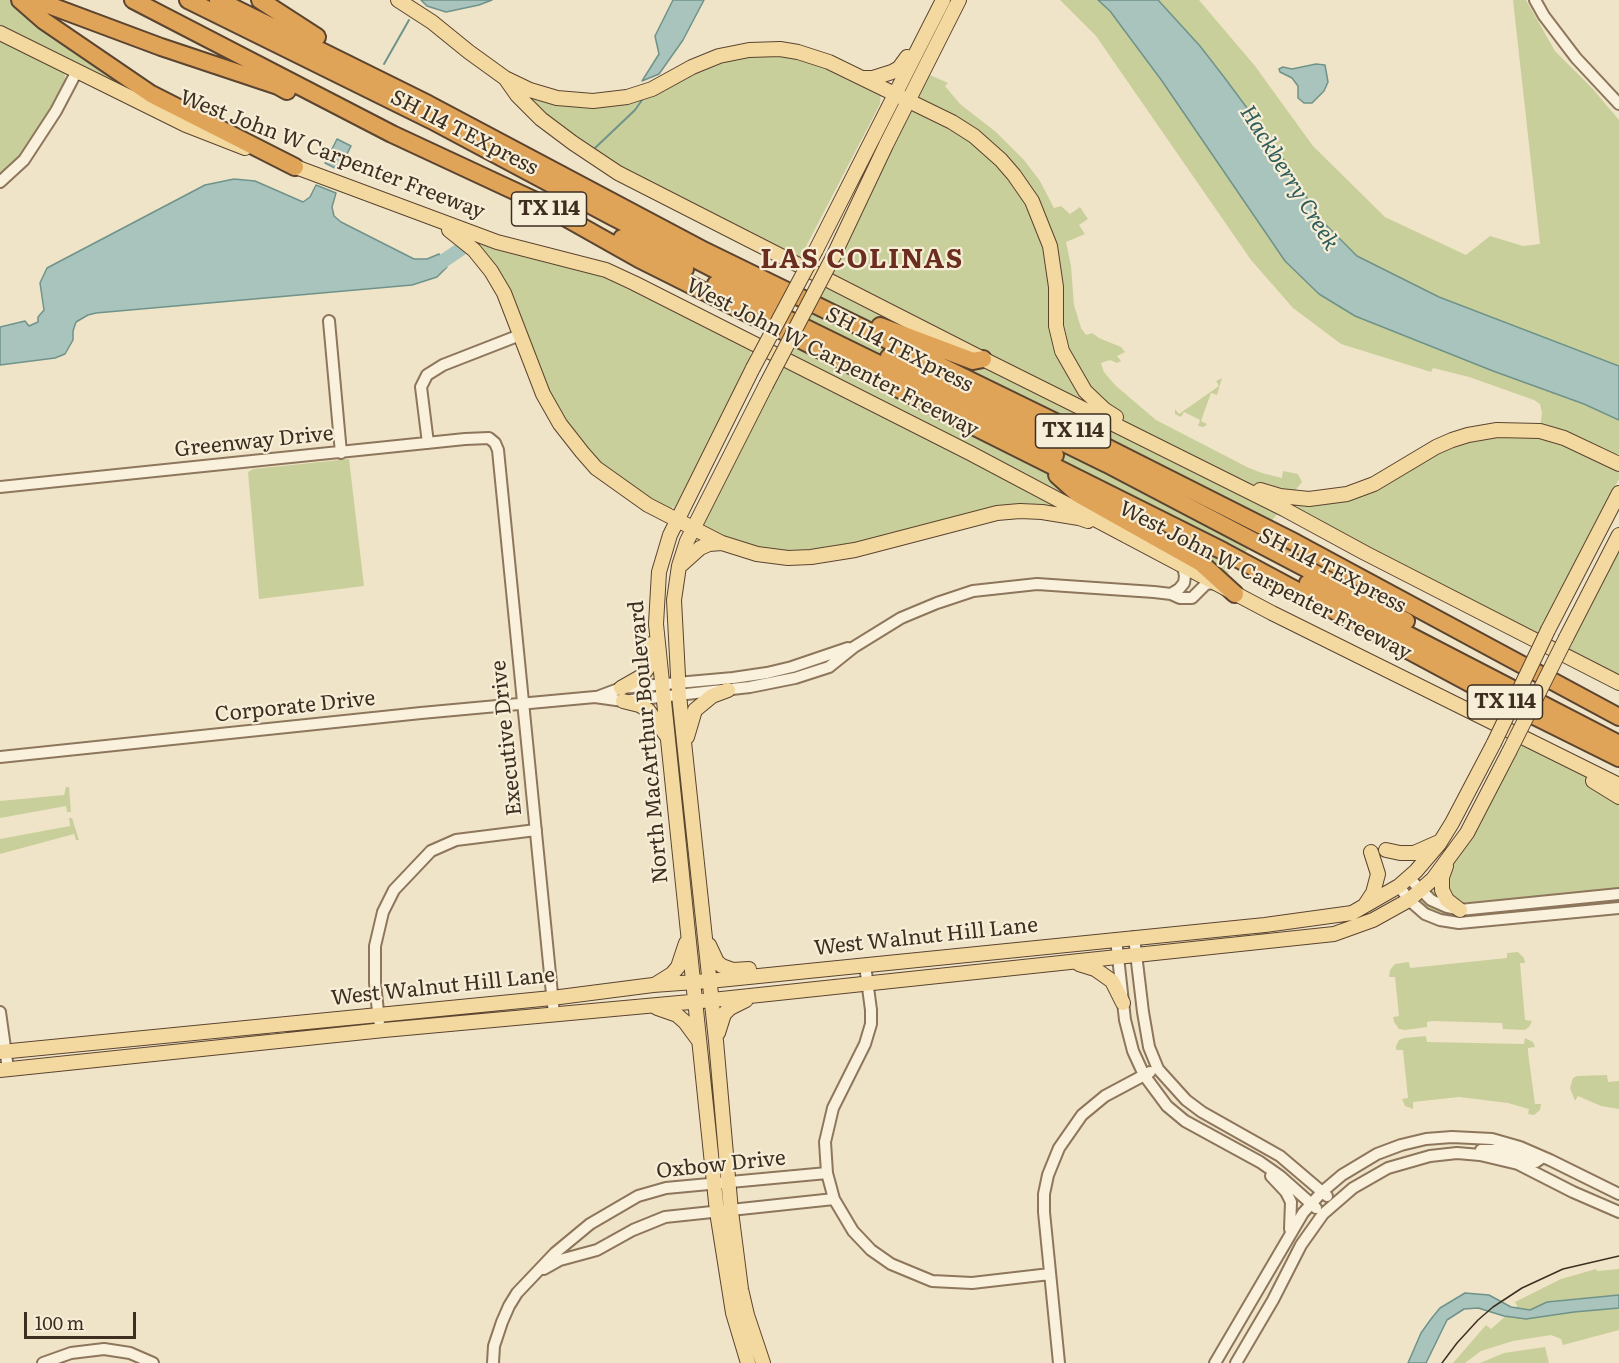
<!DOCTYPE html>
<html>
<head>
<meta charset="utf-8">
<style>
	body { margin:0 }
	#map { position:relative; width:1619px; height:1363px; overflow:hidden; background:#f0e4c8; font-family:Literata,serif }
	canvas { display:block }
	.scale { position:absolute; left:24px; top:1312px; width:112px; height:27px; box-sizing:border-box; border:3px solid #3d2e20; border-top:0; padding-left:8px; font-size:18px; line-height:21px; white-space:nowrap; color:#3d2e20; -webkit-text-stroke:4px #f7eed8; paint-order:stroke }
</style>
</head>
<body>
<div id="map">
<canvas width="1619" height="1363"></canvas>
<div class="scale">100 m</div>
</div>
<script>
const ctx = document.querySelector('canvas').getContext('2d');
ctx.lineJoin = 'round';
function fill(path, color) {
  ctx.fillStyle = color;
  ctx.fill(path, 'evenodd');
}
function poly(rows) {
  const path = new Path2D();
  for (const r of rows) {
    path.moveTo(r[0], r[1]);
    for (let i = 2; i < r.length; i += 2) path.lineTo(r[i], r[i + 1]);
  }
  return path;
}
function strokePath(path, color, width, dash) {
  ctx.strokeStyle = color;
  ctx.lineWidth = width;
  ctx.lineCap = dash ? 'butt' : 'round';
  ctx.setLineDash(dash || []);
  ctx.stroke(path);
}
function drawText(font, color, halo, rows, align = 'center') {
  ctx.font = font + ' Literata,serif';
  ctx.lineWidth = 4.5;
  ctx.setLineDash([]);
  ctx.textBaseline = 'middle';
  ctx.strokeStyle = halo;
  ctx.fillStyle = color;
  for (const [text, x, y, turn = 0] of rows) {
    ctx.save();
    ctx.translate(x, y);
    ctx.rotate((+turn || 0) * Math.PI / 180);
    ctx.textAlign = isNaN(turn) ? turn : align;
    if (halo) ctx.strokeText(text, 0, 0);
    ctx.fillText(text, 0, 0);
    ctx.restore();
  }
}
const green = poly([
	[0,0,10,0,42,26,210,131,0,27],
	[1060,0,1098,0,1110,11,1162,81,1285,260,1319,294,1355,316,1493,371,1584,404,1619,420,1619,454,1612,454,1540,427,1542,413,1540,404,1534,400,1469,377,1433,368,1431,372,1341,344,1293,308,1251,260,1096,36],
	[1158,0,1199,0,1255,66,1313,146,1385,217,1466,255,1490,236,1523,246,1540,244,1513,0,1526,0,1555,51,1592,88,1619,120,1619,366,1439,297,1357,256,1319,218,1276,147,1224,77,1200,46],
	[0,36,64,71,65,75,65,79,36,135,10,166,0,173],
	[758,52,809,59,881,93,880,104,799,260,604,158,541,113,517,89,601,105,715,60],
	[930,75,948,83,945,86,960,104,996,132,1024,160,1040,181,1054,208,1061,206,1070,214,1080,207,1088,219,1079,225,1085,234,1066,242,1071,266,1074,305,1081,328,1086,335,1092,333,1099,338,1121,347,1125,352,1117,356,1121,361,1117,363,1110,360,1101,363,1104,372,1115,385,1156,420,1249,468,1262,473,1282,478,1283,471,1298,474,1302,482,1286,502,1337,503,1360,496,1447,448,1484,437,1519,434,1555,440,1616,469,1619,471,1619,479,1536,636,1283,507,1224,578,1142,537,1017,508,827,554,758,553,696,527],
	[469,237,614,278,752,350,750,355,752,356,674,509,673,510,673,506,670,511,666,510,595,462,565,425],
	[1222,378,1217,395,1211,393,1201,421,1207,424,1204,427,1198,426,1200,420,1184,412,1181,417,1175,414,1175,409,1179,414,1219,386,1216,381],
	[349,459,364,586,259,599,248,472,253,469],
	[1619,547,1619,678,1566,652],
	[1517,743,1619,792,1619,906,1464,923,1434,915,1412,900,1438,878],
	[66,787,69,787,71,812,67,812,66,806,0,818,0,801,64,795],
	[69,818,72,818,79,840,76,840,74,834,0,854,0,839,70,826],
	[1518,952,1524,958,1525,963,1520,963,1525,1020,1532,1021,1529,1027,1525,1030,1503,1029,1502,1023,1432,1021,1427,1022,1427,1027,1405,1030,1399,1029,1394,1022,1393,1017,1399,1016,1395,977,1389,977,1390,970,1395,964,1409,962,1410,968,1507,958,1507,953],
	[1426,1036,1427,1042,1524,1044,1525,1038,1533,1042,1535,1047,1528,1048,1528,1052,1535,1104,1541,1104,1540,1110,1534,1115,1528,1114,1529,1109,1508,1103,1459,1097,1413,1102,1413,1109,1405,1106,1402,1099,1408,1098,1403,1050,1396,1050,1396,1046,1399,1040,1404,1038],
	[1607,1075,1608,1082,1619,1081,1619,1109,1601,1106,1578,1096,1575,1101,1570,1088,1573,1078,1577,1076],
	[1596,1269,1597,1271,1619,1269,1619,1330,1563,1345,1561,1339,1551,1335,1513,1341,1481,1351,1465,1363,1453,1363,1486,1325,1491,1329,1517,1306,1515,1302,1561,1279],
	[1545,1347,1549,1363,1480,1363,1504,1353]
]);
const water = poly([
	[421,0,492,0,479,5,446,12,427,6,421,0],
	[673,0,704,0,683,40,659,74,642,81,659,54,655,36,673,0],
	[1098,0,1158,0,1200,46,1224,77,1276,147,1319,218,1357,256,1439,297,1619,366,1619,420,1584,404,1493,371,1355,316,1319,294,1285,261,1162,81,1110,11,1098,0],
	[1316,64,1325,65,1328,82,1324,91,1312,103,1304,103,1298,98,1298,86,1292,78,1280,72,1279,69,1283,67,1292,69,1316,64],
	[337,139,351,146,339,170,325,163,337,139],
	[234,179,255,181,303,202,310,197,316,185,336,193,332,207,334,216,341,222,414,259,427,259,439,254,447,267,437,277,412,285,96,313,88,315,76,322,73,331,73,340,65,354,55,358,0,365,0,327,25,321,29,326,38,322,38,317,44,310,40,283,47,268,205,185,234,179],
	[1465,1293,1489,1295,1511,1307,1530,1310,1547,1302,1619,1295,1619,1308,1574,1312,1526,1319,1504,1316,1478,1308,1464,1309,1447,1320,1426,1363,1408,1363,1421,1333,1431,1319,1440,1308,1465,1293]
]);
const stream = poly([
	[384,64,409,20],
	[595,148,635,110,642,100]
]);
const river = poly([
	[426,269,433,268,461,249]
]);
const minor = poly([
	[1535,0,1544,16,1576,58,1619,104],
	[0,182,24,160,56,111,77,71],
	[329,321,341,453],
	[428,443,421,387,427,375,443,365,520,335],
	[0,487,465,439,489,438,495,443,498,450,554,1014],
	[1171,594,1179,589,1184,583,1185,576,1183,566],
	[597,697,621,688,733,678,767,673,792,667,848,648],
	[0,757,421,713,595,697,623,701,750,687,795,678,829,667,854,647,901,618,937,603,973,591,1037,584,1154,592,1171,594,1180,598,1192,598,1206,584,1215,583],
	[1409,878,1431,900,1447,907,1460,910,1619,894],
	[1399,886,1409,900,1425,914,1440,920,1459,923,1619,908],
	[1134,937,1143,1012,1149,1047,1158,1069,1186,1100,1202,1112,1280,1156,1327,1196],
	[1116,939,1125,1020,1133,1051,1144,1075,1167,1106,1185,1121,1260,1162,1280,1176,1316,1208],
	[865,965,871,1010,871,1024,865,1044,833,1108,825,1142,827,1173,834,1199,853,1231,871,1250,891,1264,932,1281,972,1283,1050,1274],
	[0,1012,8,1069],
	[379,1021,375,983,375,946,383,912,394,890,431,851,456,840,536,830],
	[1481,1150,1502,1150,1536,1162,1543,1157],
	[1271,1176,1286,1192,1291,1202,1290,1229],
	[544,1269,560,1260,597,1250,633,1230,665,1217,834,1199],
	[43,1363,71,1353,104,1349,130,1353,153,1363],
	[493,1363,494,1346,502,1322,509,1306,517,1293,555,1253,590,1224,638,1196,666,1188,827,1173],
	[1059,1363,1044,1212,1044,1194,1048,1175,1059,1148,1082,1115,1105,1096,1150,1072],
	[1215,1363,1303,1213,1322,1192,1342,1175,1377,1154,1401,1145,1426,1139,1452,1137,1492,1139,1520,1147,1550,1160,1619,1194],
	[1236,1363,1273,1300,1301,1245,1323,1214,1353,1188,1388,1168,1430,1156,1457,1153,1480,1155,1518,1164,1573,1192,1619,1212]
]);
const major = poly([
	[398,0,432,22,469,52,505,78,530,90,557,98,593,101,627,97,652,89,692,67,719,56,749,50,780,49,798,52,829,62,952,122,974,136,1001,160,1014,175,1032,201,1050,246,1056,287,1056,326,1062,351,1085,391,1105,410,1116,417],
	[0,33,186,125,245,148],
	[505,78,517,95,541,119,573,143,618,173,983,359,1284,509,1365,553,1619,683],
	[862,78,873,78,892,72,899,68,907,57],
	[285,163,497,242,606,270,634,283,970,453,1272,613,1619,785],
	[449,230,474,250,491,271,504,293,543,394,560,424,582,452,596,468,648,505,722,543,757,554,788,558,811,557,855,550,997,513,1020,511,1042,512,1079,518,1088,521],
	[816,250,943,0],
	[833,257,886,145,959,0],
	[1260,490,1280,496,1309,499,1347,494,1374,484,1436,447,1452,440,1468,435,1497,430,1540,431,1564,438,1619,464],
	[681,565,700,548,709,544,722,543],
	[1548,630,1619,493],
	[1566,638,1619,535],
	[621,688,642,676,647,669,650,662,651,644],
	[623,701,639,705,648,710,666,735],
	[687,737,695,710,712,696,728,690],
	[1593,781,1619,797],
	[1386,850,1400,853,1414,853,1439,842],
	[1446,866,1442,877,1442,890,1447,900,1460,910],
	[1365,905,1373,893,1378,874,1371,852],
	[709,945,717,962,722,966,733,970,749,969],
	[1079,964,1095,969,1112,981,1123,1003],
	[656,984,672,974,678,967,686,943],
	[657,1008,677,1015,685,1022,699,1041],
	[718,1033,724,1014,730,1008,746,1000],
	[0,1052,552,998,653,985,709,981,1265,925,1352,913,1399,886,1416,871,1439,844,1452,823,1494,743],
	[0,1070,384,1030,712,1000,1334,934,1373,920,1409,900,1433,879,1467,833,1509,752],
	[748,1363,733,1313,717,1212,656,624,659,572,670,535,753,368],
	[763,1363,747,1315,741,1289,731,1211,716,1041,679,695,674,600,679,566,687,541,766,385]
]);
const highway = poly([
	[20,0,44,21,151,94,295,167],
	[35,0,161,47,278,86,287,91],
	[133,0,392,134,536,201,639,259,1223,551,1486,692,1619,758],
	[188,0,431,120,611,216,774,300],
	[218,0,428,104,705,251,1088,438,1296,543,1619,717],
	[260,0,317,37],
	[622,238,685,269],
	[716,284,887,368,1055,455],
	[880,326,973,361,983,359],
	[889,357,1107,464,1406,621],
	[1057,475,1078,494,1201,563,1235,594],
	[1308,583,1619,744]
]);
const tram = poly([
	[1442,1363,1457,1343,1478,1320,1493,1307,1522,1288,1563,1269,1619,1256]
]);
const majorBridge = poly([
	[753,368,816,250],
	[766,385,833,257],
	[1494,743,1548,630],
	[1509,752,1566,638]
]);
const shields = [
	[549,209,75],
	[1073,431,75],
	[1505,702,75]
];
const shieldNames = [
	["TX 114",549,209],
	["TX 114",1073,431],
	["TX 114",1505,702]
];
const streetNames = [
	["SH 114 TEXpress",464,133,27],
	["West John W Carpenter Freeway",332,155,21],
	["SH 114 TEXpress",899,350,27],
	["West John W Carpenter Freeway",832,358,27],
	["Greenway Drive",254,442,-6],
	["SH 114 TEXpress",1332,571,27],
	["West John W Carpenter Freeway",1265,581,27],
	["Corporate Drive",295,707,-6],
	["Executive Drive",507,738,-96],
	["North MacArthur Boulevard",649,742,-95],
	["West Walnut Hill Lane",926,937,-6],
	["West Walnut Hill Lane",443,987,-6],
	["Oxbow Drive",721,1165,-6]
];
const waterNames = [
	["Hackberry Creek",1289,178,58]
];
const districtNames = [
	["LAS COLINAS",862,260]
];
fill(green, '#c9cf9b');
fill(water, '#a9c4bc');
strokePath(water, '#6f938a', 1.5);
strokePath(stream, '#6f938a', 2);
strokePath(river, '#a9c4bc', 14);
strokePath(minor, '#8d765c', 14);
strokePath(major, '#5b4430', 16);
strokePath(highway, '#5b4430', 20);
strokePath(minor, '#faf1dc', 10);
strokePath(major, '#f3d9a0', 14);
strokePath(highway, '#e0a458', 16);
strokePath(tram, '#3d2e20', 1.5);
strokePath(majorBridge, '#5b4430', 16, []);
strokePath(majorBridge, '#f3d9a0', 14);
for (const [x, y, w] of shields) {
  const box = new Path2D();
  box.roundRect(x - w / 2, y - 17, w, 34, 4.5);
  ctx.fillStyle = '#f7eed8';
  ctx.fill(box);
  strokePath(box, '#3d2e20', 1.5);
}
drawText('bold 20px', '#3d2e20', null, shieldNames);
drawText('21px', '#3d2e20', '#f7eed8', streetNames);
drawText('italic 22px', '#2f5d5a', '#f7eed8', waterNames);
ctx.letterSpacing = '1.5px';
drawText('bold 27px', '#6b2e1e', '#f7eed8', districtNames);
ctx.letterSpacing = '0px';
</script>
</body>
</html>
